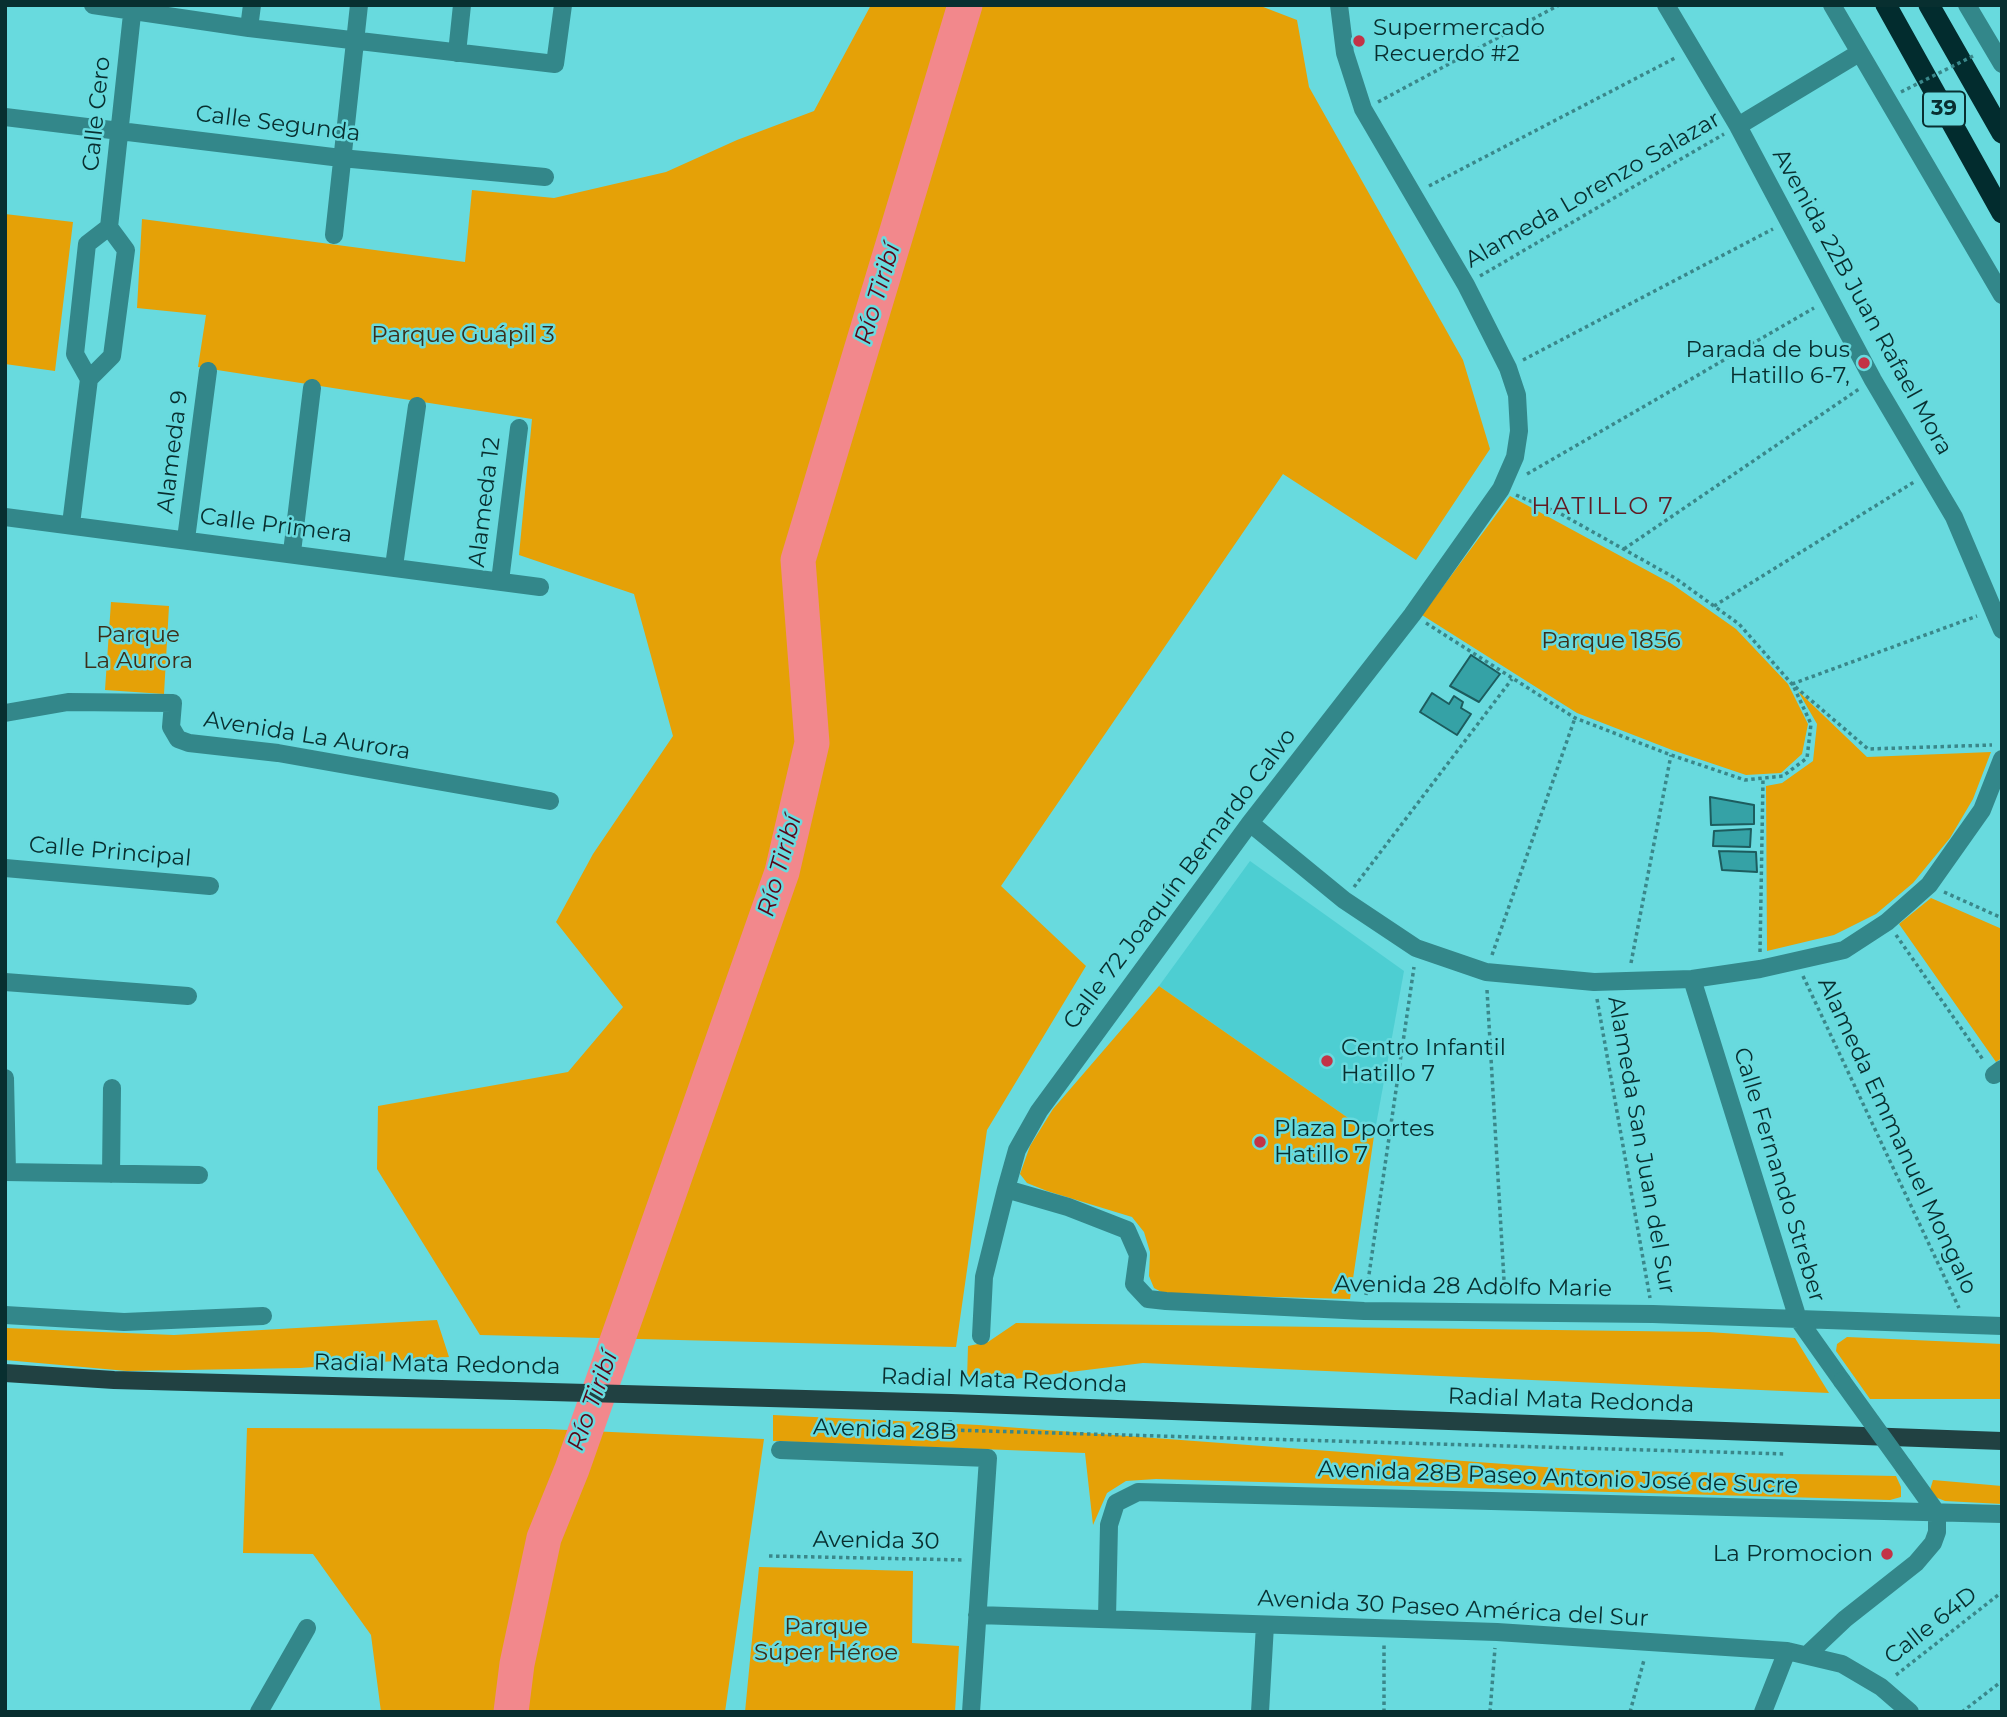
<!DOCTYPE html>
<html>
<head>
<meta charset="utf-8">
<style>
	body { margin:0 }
	#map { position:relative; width:2007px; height:1717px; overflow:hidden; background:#68dade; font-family:Montserrat,sans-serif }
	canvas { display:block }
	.frame { position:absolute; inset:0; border:7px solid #082f30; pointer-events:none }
</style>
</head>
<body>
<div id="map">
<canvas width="2007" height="1717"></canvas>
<div class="frame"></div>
</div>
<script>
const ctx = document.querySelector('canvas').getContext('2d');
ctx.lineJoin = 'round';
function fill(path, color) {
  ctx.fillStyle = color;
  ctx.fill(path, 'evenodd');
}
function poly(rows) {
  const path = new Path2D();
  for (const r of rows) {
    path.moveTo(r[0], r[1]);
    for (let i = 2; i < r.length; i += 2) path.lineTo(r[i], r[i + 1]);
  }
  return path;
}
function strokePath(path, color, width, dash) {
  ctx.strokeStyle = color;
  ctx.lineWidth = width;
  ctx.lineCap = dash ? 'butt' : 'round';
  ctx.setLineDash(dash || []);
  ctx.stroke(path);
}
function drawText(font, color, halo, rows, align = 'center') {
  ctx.font = font + ' Montserrat,sans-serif';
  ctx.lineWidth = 5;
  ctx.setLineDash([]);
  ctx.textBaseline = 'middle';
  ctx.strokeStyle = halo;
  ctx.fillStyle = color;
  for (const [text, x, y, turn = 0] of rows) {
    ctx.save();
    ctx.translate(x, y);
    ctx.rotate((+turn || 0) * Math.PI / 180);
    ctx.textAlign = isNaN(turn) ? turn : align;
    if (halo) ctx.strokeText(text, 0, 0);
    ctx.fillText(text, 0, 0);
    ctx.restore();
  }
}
const built = poly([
	[1250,861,1404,971,1374,1136,1159,986]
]);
const green = poly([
	[871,5,1258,5,1297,20,1309,87,1463,360,1490,449,1416,560,1283,474,1001,886,1086,966,987,1130,956,1347,480,1335,377,1169,378,1106,568,1072,623,1007,556,922,593,854,673,736,634,594,519,555,532,419,198,367,206,315,137,308,142,219,465,262,472,190,554,198,666,172,737,140,814,111],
	[5,214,73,222,55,371,5,364],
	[1510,496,1672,584,1736,629,1788,684,1808,724,1802,754,1781,773,1746,775,1672,750,1577,713,1422,615],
	[111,602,169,606,164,694,105,690],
	[1798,691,1867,757,1991,752,1973,799,1950,838,1913,883,1876,914,1834,935,1767,951,1766,786,1782,783,1813,761,1817,724],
	[1931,898,2002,929,2002,1058,1996,1062,1899,924],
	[1159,986,1374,1136,1350,1299,1165,1294,1154,1288,1149,1276,1150,1252,1144,1232,1132,1217,1047,1191,1027,1183,1020,1174,1030,1146,1053,1109],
	[437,1320,449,1357,300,1368,127,1371,5,1360,5,1328,174,1335],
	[1016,1323,1709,1332,1795,1338,1829,1393,1143,1363,1014,1379,967,1380,968,1346,988,1342],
	[1847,1337,2002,1344,2002,1399,1870,1399,1836,1351,1837,1344],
	[773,1415,979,1425,1585,1470,1896,1476,1901,1487,1901,1497,1890,1500,1156,1479,1126,1481,1107,1493,1093,1525,1085,1453,773,1441],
	[247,1428,546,1429,764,1439,725,1712,381,1712,371,1635,313,1554,243,1553],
	[1933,1480,2002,1486,2002,1504,1945,1501,1935,1497,1930,1490],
	[759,1567,913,1571,912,1643,959,1646,955,1712,745,1712]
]);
const river = poly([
	[511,1712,517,1664,544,1538,572,1469,782,872,812,743,798,560,965,5]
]);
const building = poly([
	[1471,655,1500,674,1479,702,1450,686,1471,655],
	[1432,693,1449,704,1454,696,1463,702,1461,708,1471,714,1457,735,1420,712,1432,693],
	[1710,797,1754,805,1754,824,1711,825,1710,797],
	[1751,829,1750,847,1713,846,1714,831,1751,829],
	[1719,851,1756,852,1757,872,1722,870,1719,851]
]);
const path = poly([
	[1378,102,1559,5],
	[1429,186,1677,57],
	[1480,276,1724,134],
	[1523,360,1773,229],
	[1527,474,1814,308],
	[1516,495,1561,514,1675,578,1739,624,1792,684,1868,749,1992,745],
	[1624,549,1859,389],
	[1714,606,1914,482],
	[1426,623,1575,718,1671,755,1745,780,1783,776,1807,758,1811,724,1793,685],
	[1792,684,1977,616],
	[1354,887,1512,679],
	[1944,892,2002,918],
	[1896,935,1984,1061],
	[1760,952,1763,779],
	[1492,955,1575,718],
	[1631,963,1671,755],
	[1803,976,1959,1308],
	[1487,990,1505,1297],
	[1597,999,1650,1298],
	[1366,1295,1414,967],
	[950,1420,950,1430,1786,1454],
	[769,1556,965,1560],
	[1896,1675,2002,1592],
	[1384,1712,1384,1644],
	[1490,1712,1495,1648],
	[1630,1712,1644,1660],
	[1962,1712,2002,1681]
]);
const minor = poly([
	[93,5,249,28,555,64,563,5],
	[1666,5,1738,126,1873,380,1954,517,2002,630],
	[1832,5,2002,295],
	[1967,5,2002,64],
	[249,28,252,5],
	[457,53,462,5],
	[5,117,341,158,545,177],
	[1738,126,1859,53],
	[334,235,359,5],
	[89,379,112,356,126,250,109,227,133,5],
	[5,517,540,587],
	[71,524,89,379,75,354,87,244,109,227],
	[186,539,208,371],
	[292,552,312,388],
	[394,566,417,406],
	[500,581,519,428],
	[5,713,68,702,173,703,171,727,178,739,189,743,278,753,550,801],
	[1250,823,1344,900,1416,948,1486,972,1594,982,1692,979,1760,969,1844,950,1887,922,1929,885,1982,810,2002,759],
	[5,868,210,886],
	[1692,979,1798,1319,1842,1381],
	[5,982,188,996],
	[1994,1075,2002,1069],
	[5,1078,7,1172],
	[5,1172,199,1175],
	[111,1174,112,1088],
	[1006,1189,1068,1207,1127,1230,1138,1255,1134,1284,1148,1299,1166,1301,1364,1311,1653,1314,2002,1326],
	[5,1315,124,1322,263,1316],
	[981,1336,984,1277,1006,1189,1017,1150,1039,1111,1250,823,1412,615,1501,489,1515,457,1519,431,1517,395,1508,368,1466,285,1363,109,1345,53,1339,5],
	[780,1450,988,1458,971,1712],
	[977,1615,1497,1632,1787,1651,1842,1664,1881,1687,1910,1712],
	[1107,1618,1109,1525,1116,1503,1138,1492,2002,1514],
	[1808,1654,1845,1619,1916,1563,1933,1543,1937,1532,1937,1513,1904,1467],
	[259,1712,307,1628],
	[1260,1712,1265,1625],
	[1763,1712,1787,1651]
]);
const major = poly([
	[5,1373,114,1380,951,1403,2002,1441]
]);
const highway = poly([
	[1886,5,2002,213],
	[1929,5,2002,133]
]);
const pathBridge = poly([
	[1901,92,1973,56]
]);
const minorBridge = poly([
	[1842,1381,1904,1467]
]);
const markers = [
	[1359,41,7,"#c33346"],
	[1864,363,7,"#c33346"],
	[1327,1061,7,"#c33346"],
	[1260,1142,7,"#c33346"],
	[1887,1554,7,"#c33346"]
];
const shields = [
	[1944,109,42]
];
const shieldNames = [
	["39",1944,109]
];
const poiNames = [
	["Supermercado",1373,28],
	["Recuerdo #2",1373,54],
	["Parada de bus",1850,350,"right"],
	["Hatillo 6-7,",1850,376,"right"],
	["Centro Infantil",1341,1048],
	["Hatillo 7",1341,1074],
	["Plaza Dportes",1274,1129],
	["Hatillo 7",1274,1155],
	["La Promocion",1873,1554,"right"]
];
const streetNames = [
	["Calle Cero",97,114,-84],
	["Calle Segunda",278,124,7],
	["Alameda Lorenzo Salazar",1593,190,-30],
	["Avenida 22B Juan Rafael Mora",1862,302,61],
	["Alameda 9",173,452,-83],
	["Alameda 12",485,502,-83],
	["Calle Primera",276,526,7],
	["Avenida La Aurora",307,736,9],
	["Calle Principal",110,852,5],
	["Calle 72 Joaquín Bernardo Calvo",1180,879,-53],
	["Alameda Emmanuel Mongalo",1897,1136,65],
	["Alameda San Juan del Sur",1641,1145,80],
	["Calle Fernando Streber",1779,1175,73],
	["Avenida 28 Adolfo Marie",1473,1287,1],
	["Radial Mata Redonda",437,1365,1],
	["Radial Mata Redonda",1004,1381,2],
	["Radial Mata Redonda",1571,1401,2],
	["Avenida 28B",885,1430,2],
	["Avenida 28B Paseo Antonio José de Sucre",1558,1478,2],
	["Avenida 30",876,1541,1],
	["Avenida 30 Paseo América del Sur",1453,1609,3],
	["Calle 64D",1931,1626,-38]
];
const parkNames = [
	["Parque Guápil 3",463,335],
	["Parque",138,635],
	["La Aurora",138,661],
	["Parque 1856",1611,641],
	["Parque",826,1627],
	["Súper Héroe",826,1653]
];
const waterNames = [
	["Río Tiribí",878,294,-73],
	["Río Tiribí",780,866,-74],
	["Río Tiribí",593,1401,-70]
];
const neighbourhoodNames = [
	["HATILLO 7",1603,507]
];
fill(built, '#4dced2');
fill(green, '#e5a107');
strokePath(river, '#f2888c', 35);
fill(building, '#35a2a6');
strokePath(building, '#1d5c5e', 2);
strokePath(path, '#3a878a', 3.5, [3.5, 3.5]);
strokePath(minor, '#33878a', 18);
strokePath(major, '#214142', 18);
strokePath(highway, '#022c2e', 21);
strokePath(pathBridge, '#3a878a', 3.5, [3.5, 3.5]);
strokePath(minorBridge, '#33878a', 18);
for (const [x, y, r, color] of markers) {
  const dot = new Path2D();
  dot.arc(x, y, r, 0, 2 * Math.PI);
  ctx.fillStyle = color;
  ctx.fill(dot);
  strokePath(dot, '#68dade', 2.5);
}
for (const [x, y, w] of shields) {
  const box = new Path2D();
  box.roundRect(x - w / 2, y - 17.5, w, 35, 5);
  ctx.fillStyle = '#68dade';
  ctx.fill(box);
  strokePath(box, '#082f30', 2);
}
drawText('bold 21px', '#082f30', null, shieldNames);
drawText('23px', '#082f30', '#68dade', poiNames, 'left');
drawText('23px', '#082f30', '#68dade', streetNames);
drawText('23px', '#3c2f1a', '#68dade', parkNames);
drawText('italic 24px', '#5a0517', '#68dade', waterNames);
ctx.letterSpacing = '2px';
drawText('24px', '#611b23', '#68dade', neighbourhoodNames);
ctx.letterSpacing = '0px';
</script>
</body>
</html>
